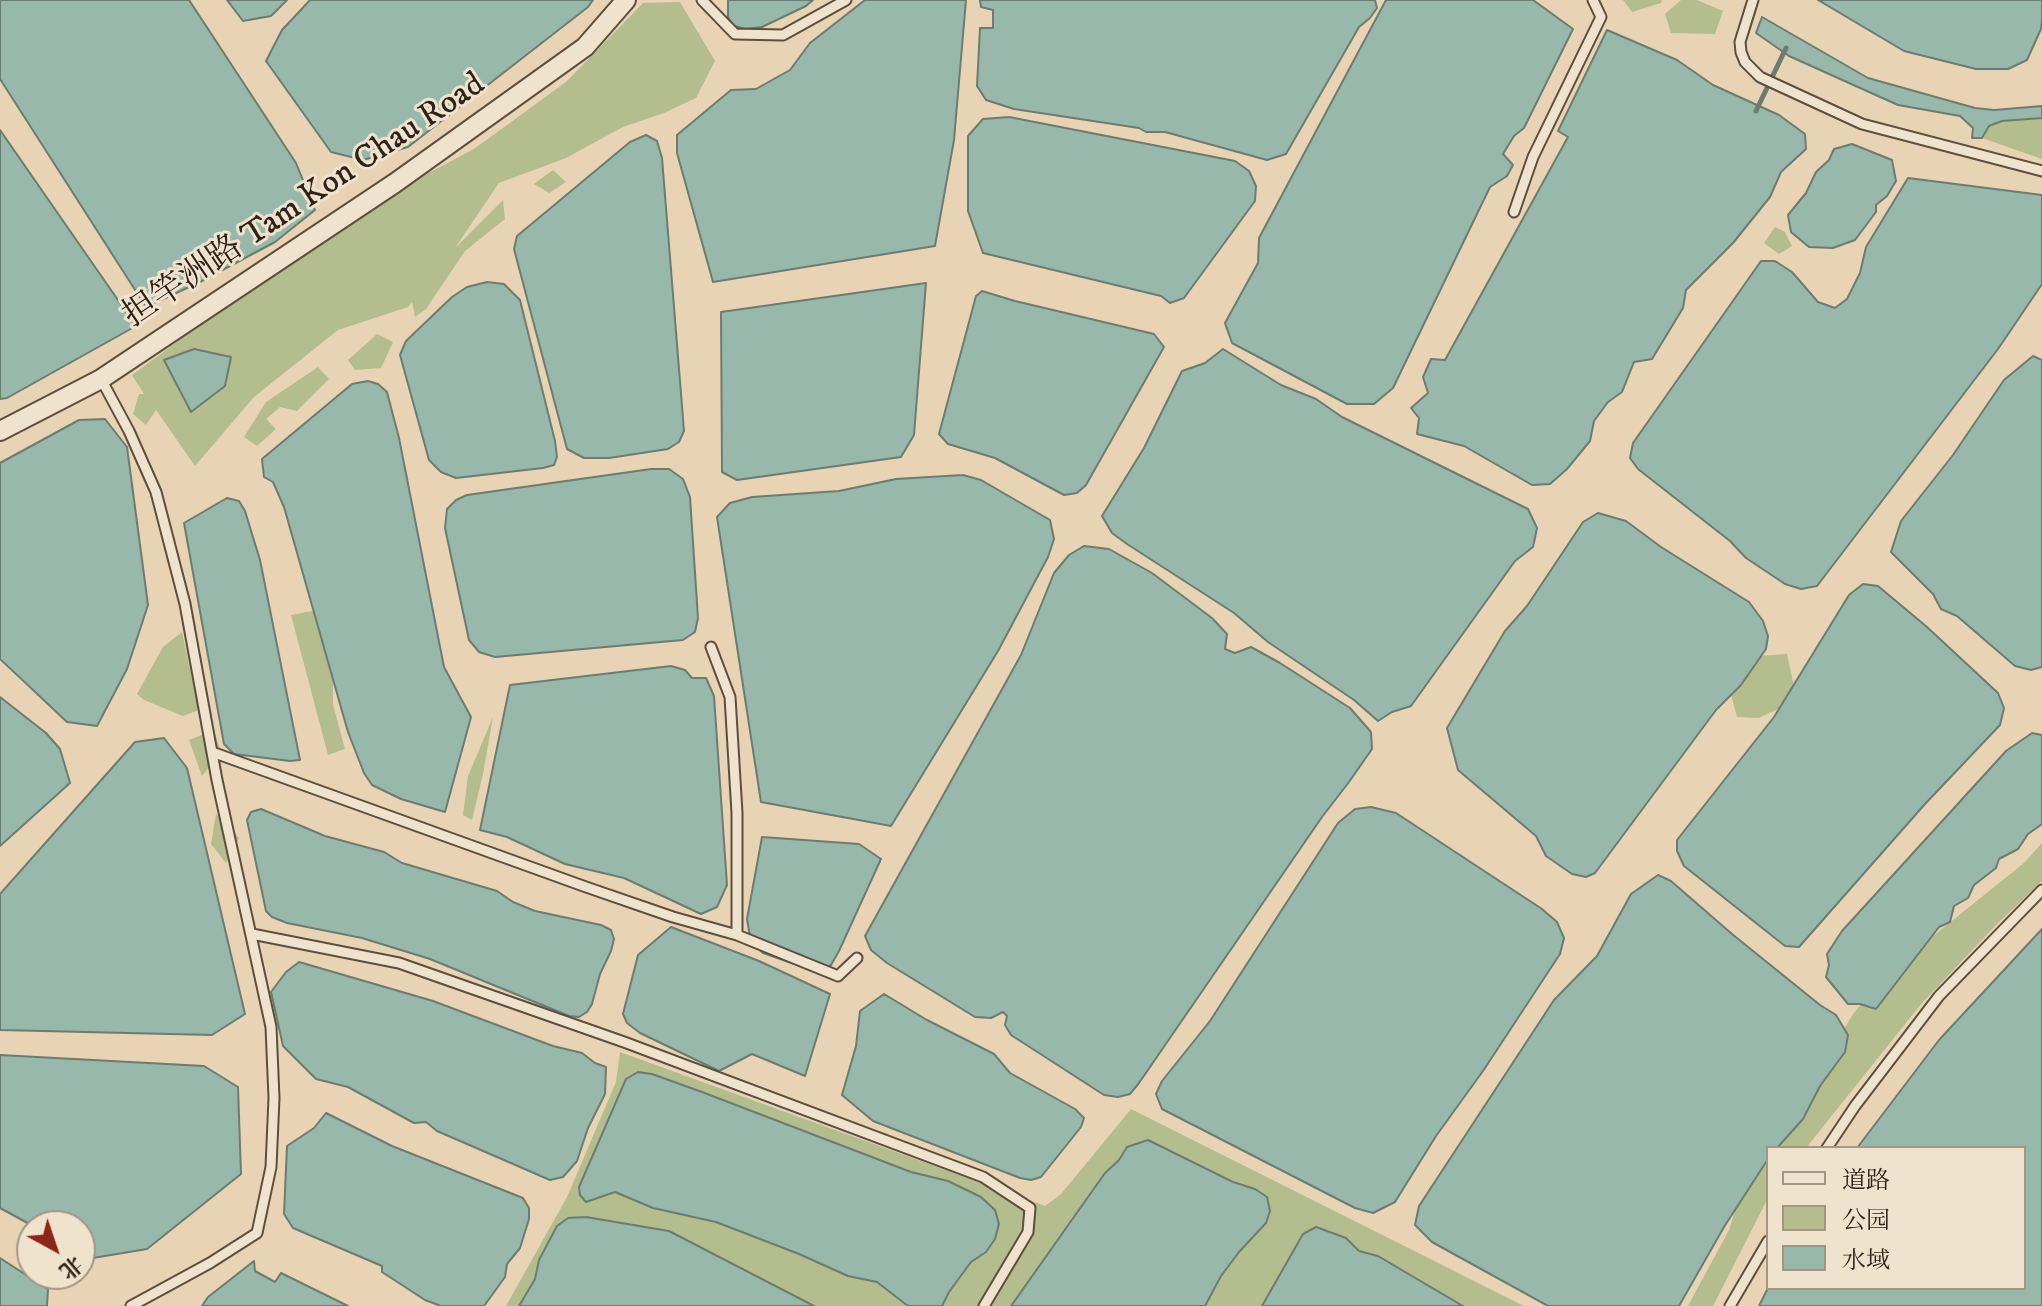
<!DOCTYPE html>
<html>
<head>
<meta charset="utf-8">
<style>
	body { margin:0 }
	#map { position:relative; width:2042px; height:1306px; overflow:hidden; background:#e8d4b4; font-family:"IM FELL DW Pica","Noto Serif SC",serif }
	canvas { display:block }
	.legend { position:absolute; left:1766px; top:1146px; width:260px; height:144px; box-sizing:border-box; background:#f0e3ce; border:2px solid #a39685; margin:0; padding:10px 14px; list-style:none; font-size:24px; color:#2f2218 }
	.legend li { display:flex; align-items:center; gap:16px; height:40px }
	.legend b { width:40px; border:2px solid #a39685 }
	.north { position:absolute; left:16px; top:1210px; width:80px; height:80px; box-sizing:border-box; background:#f0e3ce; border:2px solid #a39685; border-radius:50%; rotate:140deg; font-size:22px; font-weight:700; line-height:32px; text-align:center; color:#2f2218 }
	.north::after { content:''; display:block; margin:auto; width:28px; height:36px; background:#8f2418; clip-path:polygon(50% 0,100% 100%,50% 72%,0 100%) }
</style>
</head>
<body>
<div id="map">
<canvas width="2042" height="1306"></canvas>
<ul class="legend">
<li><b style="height:10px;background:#f0e3ce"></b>道路</li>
<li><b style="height:22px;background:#b4bd8e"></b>公园</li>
<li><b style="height:22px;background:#97b8ab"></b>水域</li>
</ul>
<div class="north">北</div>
</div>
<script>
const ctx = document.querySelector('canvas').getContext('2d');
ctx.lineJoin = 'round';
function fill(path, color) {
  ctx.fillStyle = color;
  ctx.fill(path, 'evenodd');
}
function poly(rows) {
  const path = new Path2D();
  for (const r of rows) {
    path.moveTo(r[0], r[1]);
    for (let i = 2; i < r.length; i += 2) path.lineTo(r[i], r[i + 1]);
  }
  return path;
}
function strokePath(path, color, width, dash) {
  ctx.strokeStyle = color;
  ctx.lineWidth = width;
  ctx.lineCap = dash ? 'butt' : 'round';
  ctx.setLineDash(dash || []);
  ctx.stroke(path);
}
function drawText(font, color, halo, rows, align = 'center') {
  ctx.font = font + ' "IM FELL DW Pica","Noto Serif SC",serif';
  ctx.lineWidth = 6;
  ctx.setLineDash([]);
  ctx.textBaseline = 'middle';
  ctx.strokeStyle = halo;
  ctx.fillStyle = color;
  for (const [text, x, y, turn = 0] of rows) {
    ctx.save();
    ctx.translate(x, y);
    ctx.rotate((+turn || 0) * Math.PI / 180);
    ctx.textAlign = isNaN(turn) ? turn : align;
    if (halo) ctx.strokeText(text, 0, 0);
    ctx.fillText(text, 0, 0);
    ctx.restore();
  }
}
const green = poly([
	[1623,0,1662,0,1661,3,1632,12],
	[1681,0,1697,0,1723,11,1715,34,1671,33,1665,14],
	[680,2,715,61,696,98,664,113,623,127,566,158,499,183,455,248,503,200,505,219,465,251,426,309,415,317,412,302,408,307,338,330,254,397,195,466,156,410,146,425,133,414,139,394,144,394,132,375,188,334,349,226,348,220,366,208,371,211,421,177,474,149,566,82,643,3],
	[2042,118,2042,159,1982,138,1989,126,2002,121],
	[553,170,566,182,549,193,534,184],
	[1775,227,1785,232,1792,246,1779,254,1764,243],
	[377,334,393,342,381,368,355,370,348,360],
	[318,367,329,379,297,411,280,407,266,419,276,429,257,446,244,437,266,402],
	[318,610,333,674,333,705,345,749,328,755,291,615],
	[182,632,199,710,183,716,144,700,137,694,163,647],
	[1787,654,1797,700,1759,718,1737,717,1728,683,1742,657],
	[493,717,483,774,472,820,463,815,468,776],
	[214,730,221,752,202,776,189,740],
	[216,814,239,838,226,863,211,844],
	[2042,843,2042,881,1998,923,1922,1003,1806,1148,1768,1148,1768,1198,1713,1306,1688,1306,1729,1230,1749,1166,1833,1048,1853,1014,1887,973,2024,863],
	[620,1052,1045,1206,1061,1194,1131,1109,1524,1306,506,1306,567,1197,616,1082]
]);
const water = poly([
	[0,0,189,0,296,163,315,210,275,242,200,282,146,307,0,79,0,0],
	[227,0,287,0,271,16,243,21,227,0],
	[310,0,593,0,588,7,408,147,363,160,331,152,266,61,282,30,310,0],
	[728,0,813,0,806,6,762,27,745,29,732,25,728,17,728,0],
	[865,0,966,0,954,140,935,246,713,282,677,153,677,135,731,90,756,89,790,70,810,43,865,0],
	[980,0,1375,0,1377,8,1370,18,1359,27,1286,154,1267,160,1165,132,1146,132,1139,128,1014,109,986,100,977,86,980,28,993,28,993,10,981,7,980,0],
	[1386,0,1533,0,1573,29,1524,128,1514,136,1503,154,1513,165,1507,176,1490,187,1393,388,1374,404,1347,404,1232,343,1225,323,1258,263,1259,238,1386,0],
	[1818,0,2042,0,2042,20,2041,29,2027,60,2008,69,1976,69,1904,51,1818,0],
	[1762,17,1868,78,1975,108,1994,110,2042,106,2042,118,2002,121,1989,126,1982,138,1972,138,1973,128,1960,116,1898,105,1789,56,1756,33,1762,17],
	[1607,30,1677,60,1713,85,1779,115,1805,134,1806,149,1781,172,1770,197,1733,243,1686,290,1683,308,1652,359,1634,362,1622,392,1608,402,1594,421,1590,441,1567,469,1550,484,1532,485,1464,446,1417,434,1419,418,1411,408,1428,393,1423,377,1431,359,1445,360,1568,137,1558,131,1607,30],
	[1009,117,1235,161,1249,171,1256,186,1255,201,1184,298,1170,303,1161,296,983,253,968,211,968,136,983,119,1009,117],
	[0,130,136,326,7,398,0,399,0,130],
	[646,135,657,141,662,158,684,431,679,442,668,449,609,458,584,458,567,449,514,249,517,236,630,142,646,135],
	[1852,144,1892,160,1896,181,1887,196,1876,205,1876,212,1855,240,1833,248,1809,247,1791,232,1788,215,1806,193,1816,172,1829,160,1834,149,1852,144],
	[1908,178,2042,195,2042,284,1998,349,1817,586,1801,589,1785,584,1746,558,1730,541,1638,469,1630,458,1633,443,1761,261,1775,261,1792,272,1818,302,1835,308,1847,299,1860,273,1866,247,1908,178],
	[487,282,504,284,520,300,555,441,557,457,554,465,543,468,456,478,441,472,429,460,400,355,406,341,452,297,467,287,487,282],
	[926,283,914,435,901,457,737,480,722,472,721,312,926,283],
	[982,291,1015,301,1154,334,1164,347,1086,485,1077,493,1064,495,995,458,948,444,939,434,976,296,982,291],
	[194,349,231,357,225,386,191,412,164,360,194,349],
	[1223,349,1281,385,1316,399,1342,417,1528,509,1537,528,1533,547,1515,561,1411,706,1392,712,1378,721,1354,700,1268,642,1234,613,1127,544,1112,533,1102,516,1144,448,1182,371,1205,363,1223,349],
	[2033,356,2042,360,2042,667,2031,670,2015,666,1957,616,1941,609,1933,594,1891,552,1901,521,1953,455,2004,380,2033,356],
	[368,381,378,384,387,392,399,438,444,667,471,717,445,812,401,799,372,785,364,773,348,732,284,507,273,482,264,477,262,459,352,384,368,381],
	[105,419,127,447,148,605,127,669,97,726,67,722,0,659,0,463,79,420,105,419],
	[651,469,669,469,683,479,690,497,698,618,695,632,683,640,495,657,479,652,469,640,445,528,447,509,456,500,467,495,651,469],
	[963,475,981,480,1050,520,1054,539,1048,557,998,651,891,826,761,802,717,517,730,503,752,497,839,491,896,479,963,475],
	[227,498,239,501,245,511,260,560,300,760,290,761,234,754,224,744,184,523,227,498],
	[1598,513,1626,521,1661,547,1749,602,1763,621,1768,636,1766,649,1741,685,1716,710,1595,873,1586,877,1572,874,1546,856,1536,836,1458,770,1447,728,1505,631,1527,606,1583,522,1598,513],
	[1084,546,1109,549,1152,573,1212,618,1227,634,1225,649,1235,653,1251,647,1280,663,1350,708,1371,732,1372,749,1349,782,1322,817,1139,1083,1130,1094,1118,1097,1104,1095,1011,1035,1005,1025,1007,1016,1003,1012,991,1018,975,1017,887,963,871,950,865,936,1021,655,1054,573,1069,555,1084,546],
	[1863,584,1878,586,1927,627,1998,693,2004,708,2000,725,1925,804,1799,947,1785,946,1684,866,1677,851,1677,840,1774,717,1849,595,1863,584],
	[671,666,685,670,692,678,706,678,714,696,727,885,717,907,701,914,624,878,565,864,507,837,480,830,510,685,671,666],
	[0,697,46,733,60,749,70,783,0,846,0,697],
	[2032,733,2042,735,2042,824,2028,834,2018,849,1999,859,1996,868,1974,885,1968,898,1954,906,1950,922,1939,927,1876,1009,1860,1004,1848,1004,1826,977,1829,965,1827,954,1842,931,2006,751,2032,733],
	[164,738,187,768,245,1014,212,1035,0,1030,0,894,135,742,164,738],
	[1371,807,1396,813,1542,909,1557,922,1564,938,1560,954,1483,1071,1436,1136,1395,1202,1373,1213,1355,1208,1162,1109,1156,1094,1162,1081,1210,1021,1338,823,1355,809,1371,807],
	[261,809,325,836,384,852,402,863,497,891,513,902,535,911,601,925,611,930,614,939,611,951,600,974,592,1004,587,1012,579,1017,569,1016,430,959,362,938,287,923,272,917,266,911,247,820,251,812,261,809],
	[762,837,859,844,881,859,839,951,831,965,818,972,763,953,751,942,747,919,762,837],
	[1658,875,1671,881,1732,934,1820,1005,1836,1015,1848,1035,1845,1052,1820,1086,1803,1119,1777,1148,1768,1148,1768,1159,1724,1227,1679,1306,1548,1306,1432,1242,1415,1225,1419,1206,1554,1000,1597,956,1631,894,1658,875],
	[671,927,759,961,830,994,805,1076,752,1054,719,1071,640,1033,627,1023,623,1014,638,955,671,927],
	[2042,929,2042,1306,1759,1306,1768,1288,2024,1288,2024,1148,1857,1148,1939,1040,2042,929],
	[299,962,433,1001,553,1046,582,1053,595,1063,606,1067,605,1094,588,1128,577,1161,563,1177,550,1180,437,1131,426,1122,414,1123,348,1087,316,1079,283,1046,271,992,286,972,299,962],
	[884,994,927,1020,994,1054,1010,1073,1075,1109,1084,1118,1081,1127,1041,1177,1031,1180,1020,1178,873,1121,842,1095,856,1046,860,1011,884,994],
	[0,1055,204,1066,238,1087,241,1174,147,1249,93,1258,80,1251,80,1226,33,1226,0,1208,0,1055],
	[638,1072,652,1074,702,1092,911,1172,948,1181,981,1197,995,1210,999,1224,995,1239,986,1252,971,1262,949,1292,942,1306,908,1306,877,1282,848,1276,799,1254,716,1222,653,1208,615,1192,586,1202,580,1195,579,1187,626,1079,638,1072],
	[326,1113,392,1146,523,1198,529,1208,529,1219,520,1248,507,1264,505,1277,484,1306,441,1306,425,1300,382,1272,382,1266,293,1228,284,1214,287,1146,314,1128,326,1113],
	[1148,1140,1233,1182,1255,1189,1267,1197,1270,1211,1266,1223,1239,1252,1221,1276,1205,1306,1011,1306,1105,1173,1119,1160,1127,1147,1148,1140],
	[586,1217,669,1231,814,1306,519,1306,535,1279,539,1260,557,1226,568,1218,586,1217],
	[1316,1227,1346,1238,1359,1251,1378,1256,1463,1306,1262,1306,1303,1234,1316,1227],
	[0,1258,48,1289,47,1306,0,1306,0,1258],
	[254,1261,255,1271,275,1282,281,1273,348,1306,202,1306,208,1297,254,1261]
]);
const stream = poly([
	[1756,111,1786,48]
]);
const service = poly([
	[702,0,735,34,783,35,846,0],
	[1753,0,1740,42,1741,52,1745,62,1760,77,1862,124,2042,171],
	[1514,212,1533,157,1601,17,1593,0],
	[101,379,129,431,156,492,185,604,217,780,271,1027,274,1098,271,1167,257,1233,210,1263,131,1306],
	[711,647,730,697,737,813,737,935],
	[212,752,586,887,673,917,737,935,838,976,857,958],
	[252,934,399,963,624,1042,983,1177,1030,1208,1028,1232,984,1306],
	[1827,1148,1855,1106,1939,996,2042,890],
	[1730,1306,1768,1241]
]);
const minor = poly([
	[0,431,101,379,395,183,585,47,626,0]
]);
const streetNames = [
	["担竿洲路 Tam Kon Chau Road",305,202,-34]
];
fill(green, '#b4bd8e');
fill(water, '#97b8ab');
strokePath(water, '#6d7c70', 2);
strokePath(stream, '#6d7c70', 5);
strokePath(service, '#5d4e3f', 13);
strokePath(minor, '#5d4e3f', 22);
strokePath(service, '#f0e3ce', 9);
strokePath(minor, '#f0e3ce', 18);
drawText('34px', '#2f2218', '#f0e3ce', streetNames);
</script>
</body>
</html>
